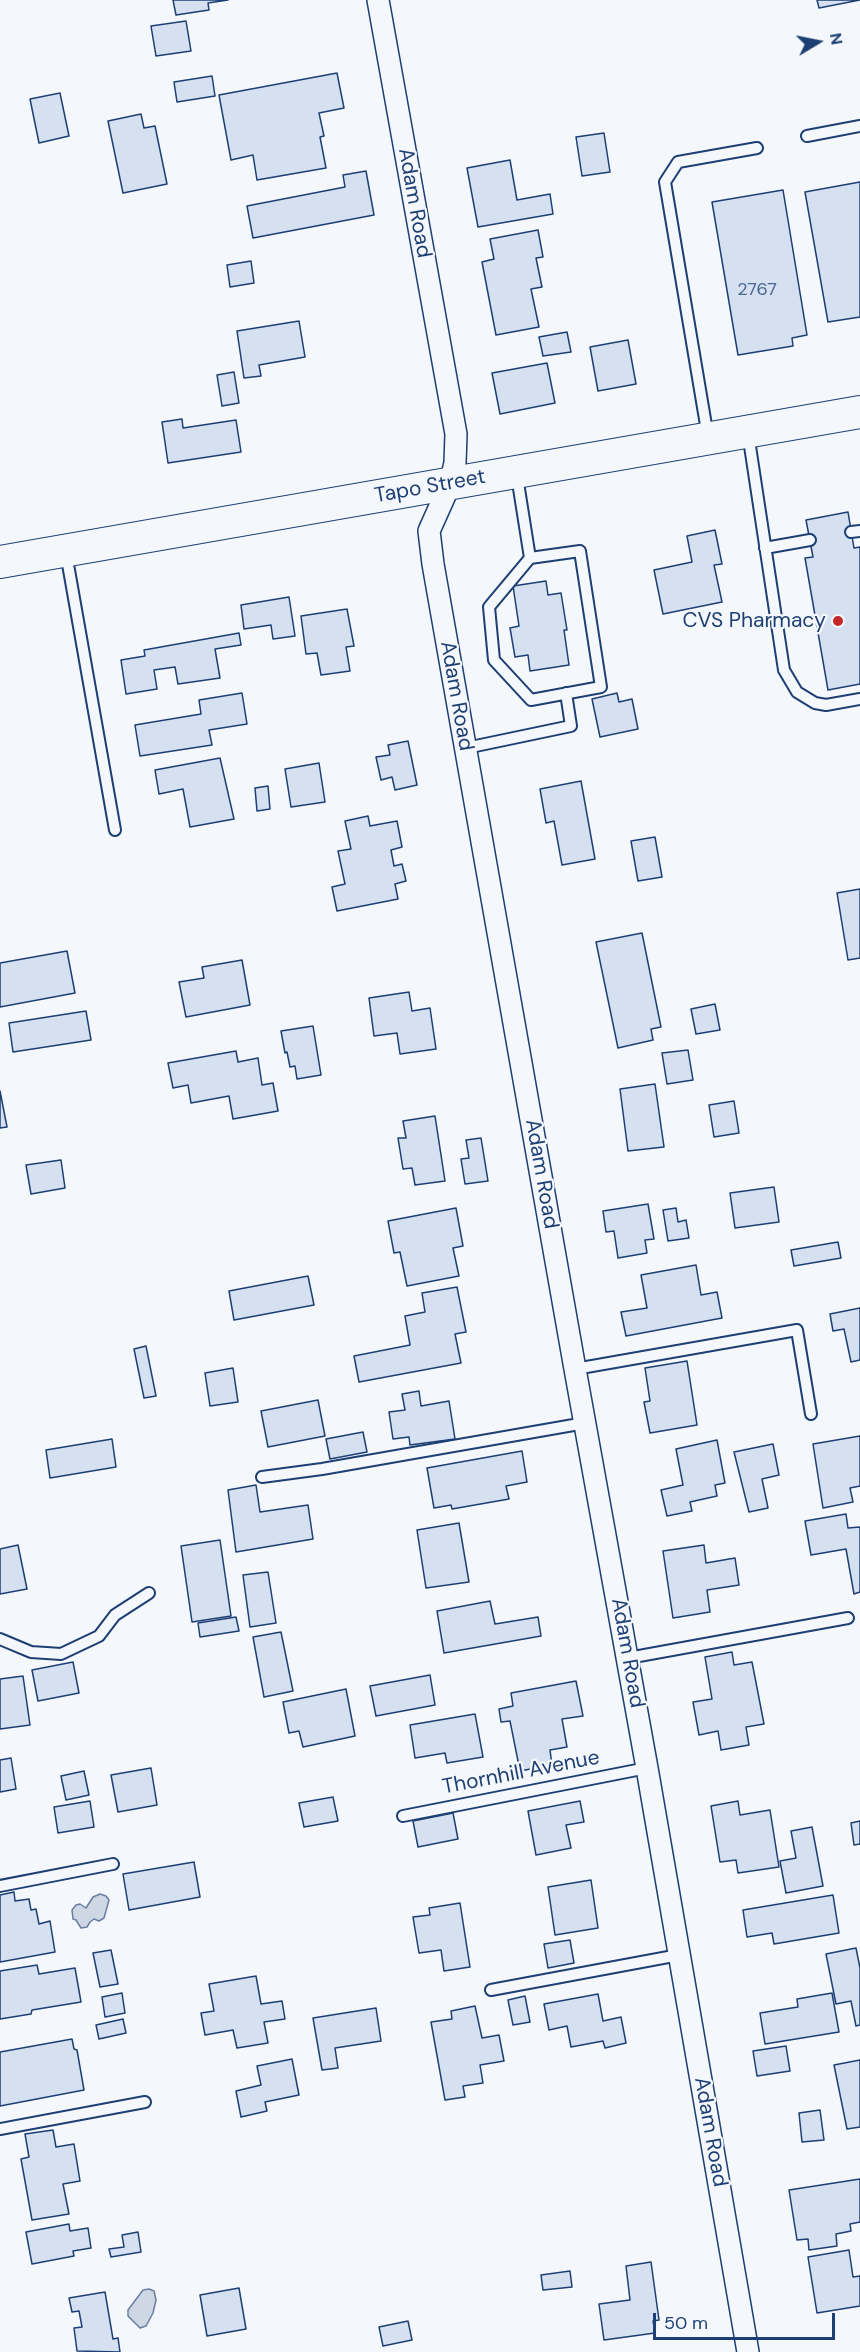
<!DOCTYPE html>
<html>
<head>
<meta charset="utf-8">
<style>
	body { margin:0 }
	#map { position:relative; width:860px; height:2352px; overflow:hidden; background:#f4f7fb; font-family:"DM Sans",sans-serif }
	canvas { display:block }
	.north { position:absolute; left:788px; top:12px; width:60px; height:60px; -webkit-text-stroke:4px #f4f7fb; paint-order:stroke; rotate:80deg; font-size:16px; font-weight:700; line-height:24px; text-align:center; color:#1d3f73 }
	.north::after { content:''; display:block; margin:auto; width:21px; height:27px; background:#1d3f73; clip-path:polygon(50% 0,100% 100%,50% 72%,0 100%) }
	.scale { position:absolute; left:653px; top:2313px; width:182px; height:27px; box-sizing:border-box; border:3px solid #1d3f73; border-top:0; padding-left:8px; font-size:18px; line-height:21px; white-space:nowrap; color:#1d3f73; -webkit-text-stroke:4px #f4f7fb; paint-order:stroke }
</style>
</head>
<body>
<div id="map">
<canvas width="860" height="2352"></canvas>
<div class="north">N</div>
<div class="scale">50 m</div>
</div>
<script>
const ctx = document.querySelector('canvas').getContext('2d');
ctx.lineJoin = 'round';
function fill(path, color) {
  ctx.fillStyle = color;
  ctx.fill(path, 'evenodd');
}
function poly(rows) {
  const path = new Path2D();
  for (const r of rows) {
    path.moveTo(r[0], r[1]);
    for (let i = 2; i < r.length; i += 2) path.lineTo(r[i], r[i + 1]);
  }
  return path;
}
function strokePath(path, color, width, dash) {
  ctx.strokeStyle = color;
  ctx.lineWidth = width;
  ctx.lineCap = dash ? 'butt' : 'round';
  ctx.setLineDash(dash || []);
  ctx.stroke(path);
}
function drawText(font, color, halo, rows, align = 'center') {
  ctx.font = font + ' "DM Sans",sans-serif';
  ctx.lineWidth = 4.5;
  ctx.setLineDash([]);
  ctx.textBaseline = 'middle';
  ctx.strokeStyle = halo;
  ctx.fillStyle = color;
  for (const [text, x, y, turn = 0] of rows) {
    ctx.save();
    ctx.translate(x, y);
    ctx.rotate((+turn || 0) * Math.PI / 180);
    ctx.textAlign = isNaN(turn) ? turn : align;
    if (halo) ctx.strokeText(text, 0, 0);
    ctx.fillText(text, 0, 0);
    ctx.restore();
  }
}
const water = poly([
	[100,1894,106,1896,109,1900,104,1918,99,1921,94,1919,90,1922,87,1927,81,1928,76,1920,73,1919,72,1910,76,1905,80,1904,86,1908,93,1897,100,1894],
	[149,2289,154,2291,156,2300,153,2313,146,2326,140,2328,128,2316,128,2310,143,2290,149,2289]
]);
const building = poly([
	[173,0,228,0,208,3,209,10,176,15,173,0],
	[817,0,860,0,819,8,817,0],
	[186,21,191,51,156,56,151,26,186,21],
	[337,73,344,108,319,113,324,136,320,137,326,168,257,180,253,155,231,160,219,95,337,73],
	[212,76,215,96,177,102,174,82,212,76],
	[60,93,69,136,39,143,30,99,60,93],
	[141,114,144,128,155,126,167,184,123,193,108,121,141,114],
	[604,133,610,172,582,176,576,137,604,133],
	[510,160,517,200,550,194,553,214,478,227,467,168,510,160],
	[366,171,374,215,253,238,247,206,345,187,343,175,366,171],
	[860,182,860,317,828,322,805,192,860,182],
	[783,190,807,335,792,338,793,346,738,355,712,202,783,190],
	[538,230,543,257,536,258,542,287,531,289,539,327,496,335,482,262,494,259,490,239,538,230],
	[251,261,254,283,230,287,227,265,251,261],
	[299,321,305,357,259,365,261,376,244,378,237,331,299,321],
	[567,332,571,352,543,356,539,337,567,332],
	[628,340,636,384,598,391,590,347,628,340],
	[547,363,555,403,500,414,492,373,547,363],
	[234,372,239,403,222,406,217,375,234,372],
	[182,419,183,428,236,420,241,452,168,463,162,422,182,419],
	[848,512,854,548,860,547,860,684,828,690,805,558,813,557,806,520,848,512],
	[715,530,722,564,714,565,722,602,663,614,654,570,692,562,687,536,715,530],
	[546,581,548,595,561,593,567,630,564,630,569,665,530,671,528,655,515,657,510,628,519,626,513,586,546,581],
	[289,597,295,636,273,639,271,625,244,629,241,605,289,597],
	[347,609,354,646,346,647,350,671,321,675,317,653,306,654,301,616,347,609],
	[239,633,241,645,215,649,220,678,178,684,175,667,154,670,157,689,126,694,121,660,145,656,144,650,239,633],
	[242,693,247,724,209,730,212,745,140,756,135,725,201,714,199,700,242,693],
	[617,693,619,702,632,699,638,729,600,737,592,699,617,693],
	[408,741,417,785,395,790,392,777,381,780,376,757,390,755,388,745,408,741],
	[220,758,234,819,190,827,183,789,159,794,155,770,220,758],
	[319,763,325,802,291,807,285,769,319,763],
	[581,781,595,859,562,865,554,821,546,823,540,789,581,781],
	[268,786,270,809,257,811,255,788,268,786],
	[368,816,370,826,397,821,402,847,391,850,394,866,402,864,406,881,395,884,398,899,337,911,332,887,345,884,338,851,351,849,345,821,368,816],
	[655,837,662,877,638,881,631,841,655,837],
	[860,889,860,958,848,960,837,893,860,889],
	[642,933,661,1027,651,1029,653,1040,618,1048,596,942,642,933],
	[67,951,75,993,0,1007,0,963,67,951],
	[242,960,250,1005,186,1017,179,982,204,978,202,967,242,960],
	[409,992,412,1011,430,1008,436,1049,400,1054,397,1033,374,1036,369,998,409,992],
	[715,1004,720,1030,696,1034,691,1009,715,1004],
	[86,1011,91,1040,13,1052,9,1023,86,1011],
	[313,1026,321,1075,297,1079,295,1066,290,1067,287,1052,285,1053,281,1031,313,1026],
	[688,1050,693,1080,667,1084,662,1053,688,1050],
	[236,1051,238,1062,258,1058,262,1085,273,1083,278,1111,233,1119,229,1096,191,1103,188,1085,173,1088,168,1063,236,1051],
	[655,1084,664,1147,628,1151,620,1089,655,1084],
	[0,1091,7,1127,0,1128,0,1091],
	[734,1101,739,1133,714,1137,709,1105,734,1101],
	[435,1116,445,1181,415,1185,412,1168,403,1169,398,1138,406,1138,403,1121,435,1116],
	[481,1138,488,1181,465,1184,461,1159,469,1158,466,1140,481,1138],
	[61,1160,65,1188,31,1194,26,1165,61,1160],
	[774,1187,779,1222,735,1228,730,1193,774,1187],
	[648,1204,654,1239,645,1240,647,1253,618,1258,614,1231,606,1232,603,1211,648,1204],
	[456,1208,463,1246,453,1248,459,1276,407,1286,400,1252,394,1253,388,1221,456,1208],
	[676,1208,678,1222,686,1220,689,1238,668,1241,663,1210,676,1208],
	[838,1242,841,1258,794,1266,791,1250,838,1242],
	[696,1265,701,1295,717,1292,722,1318,626,1336,621,1312,647,1308,641,1275,696,1265],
	[308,1276,314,1305,234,1320,229,1291,308,1276],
	[457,1287,466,1332,455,1334,461,1363,359,1382,354,1356,410,1345,405,1316,425,1312,422,1293,457,1287],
	[860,1308,860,1360,851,1362,844,1329,833,1331,830,1314,860,1308],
	[146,1346,156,1396,144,1398,134,1349,146,1346],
	[687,1361,697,1425,650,1433,644,1402,650,1401,645,1368,687,1361],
	[233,1368,238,1402,210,1406,205,1373,233,1368],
	[419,1391,421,1406,449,1401,455,1439,410,1445,409,1437,393,1439,389,1412,405,1410,402,1394,419,1391],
	[318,1400,325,1436,268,1447,261,1411,318,1400],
	[363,1432,367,1452,330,1459,326,1439,363,1432],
	[860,1436,860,1486,850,1488,853,1502,823,1508,813,1444,860,1436],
	[112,1439,116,1467,50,1478,46,1450,112,1439],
	[717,1440,725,1483,715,1485,717,1496,690,1502,692,1511,667,1516,661,1490,683,1485,676,1449,717,1440],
	[773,1444,779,1475,762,1479,768,1508,749,1512,734,1452,773,1444],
	[522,1451,527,1482,506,1486,509,1499,452,1509,451,1505,434,1508,427,1468,522,1451],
	[256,1485,260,1512,308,1505,313,1539,236,1552,228,1490,256,1485],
	[846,1514,848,1528,860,1527,860,1592,854,1594,846,1549,811,1555,805,1521,846,1514],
	[459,1523,469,1582,426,1588,417,1530,459,1523],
	[220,1540,231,1616,192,1622,181,1546,220,1540],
	[18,1545,27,1589,0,1594,0,1549,18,1545],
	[704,1545,706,1563,735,1558,739,1585,707,1590,710,1612,673,1618,663,1551,704,1545],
	[268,1572,276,1623,250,1627,243,1575,268,1572],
	[490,1601,495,1624,538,1617,541,1636,444,1653,437,1611,490,1601],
	[236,1617,239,1631,200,1637,198,1623,236,1617],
	[281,1632,293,1691,264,1697,253,1637,281,1632],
	[732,1652,734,1665,752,1662,764,1724,746,1727,749,1745,721,1750,718,1731,699,1735,693,1702,712,1699,705,1657,732,1652],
	[73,1662,79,1693,38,1701,32,1670,73,1662],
	[430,1675,435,1705,376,1716,370,1686,430,1675],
	[23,1676,30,1725,0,1729,0,1679,23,1676],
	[576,1681,583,1716,562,1719,567,1747,550,1750,552,1765,520,1771,510,1721,501,1722,499,1709,513,1706,511,1693,576,1681],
	[346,1689,355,1736,303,1747,299,1731,289,1733,283,1702,346,1689],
	[475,1714,483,1757,447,1763,445,1753,415,1758,410,1725,475,1714],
	[11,1758,16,1789,0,1792,0,1760,11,1758],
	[151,1768,157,1805,118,1812,111,1775,151,1768],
	[84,1771,89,1795,66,1800,61,1776,84,1771],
	[333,1797,338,1821,304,1827,299,1803,333,1797],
	[90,1801,94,1827,58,1833,54,1807,90,1801],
	[580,1801,584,1822,566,1825,571,1848,536,1855,528,1811,580,1801],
	[738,1801,740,1815,770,1810,779,1867,738,1873,736,1860,720,1862,711,1806,738,1801],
	[453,1813,458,1839,418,1847,413,1821,453,1813],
	[860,1821,860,1844,854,1845,851,1823,860,1821],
	[812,1827,823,1886,786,1893,780,1861,796,1858,791,1831,812,1827],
	[194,1862,200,1897,129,1910,123,1874,194,1862],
	[591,1880,598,1928,555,1935,548,1887,591,1880],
	[14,1892,15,1901,29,1899,31,1910,36,1909,39,1924,50,1921,55,1952,0,1962,0,1895,14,1892],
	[833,1895,839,1933,774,1944,772,1933,747,1937,743,1910,833,1895],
	[460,1903,470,1967,444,1971,441,1950,419,1953,413,1917,430,1915,429,1908,460,1903],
	[570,1940,574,1963,548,1968,544,1944,570,1940],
	[856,1948,860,1968,860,2025,856,2026,851,2001,836,2004,826,1954,856,1948],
	[111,1950,118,1984,100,1987,93,1953,111,1950],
	[37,1965,39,1974,75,1968,81,2002,32,2010,31,2014,0,2019,0,1971,37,1965],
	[256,1976,261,2004,282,2001,285,2019,264,2022,268,2043,237,2048,233,2030,205,2035,201,2013,214,2011,209,1984,256,1976],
	[122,1993,125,2013,105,2017,102,1997,122,1993],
	[832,1993,839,2032,765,2044,760,2013,798,2007,797,1999,832,1993],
	[598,1994,603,2021,621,2017,626,2043,605,2048,603,2041,571,2047,567,2026,549,2030,544,2004,598,1994],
	[525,1996,530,2022,513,2025,508,2000,525,1996],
	[475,2006,482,2038,499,2035,504,2061,480,2065,483,2083,463,2086,465,2097,445,2100,431,2022,452,2019,451,2011,475,2006],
	[376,2008,381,2041,335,2048,338,2068,322,2070,313,2018,376,2008],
	[123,2019,126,2033,99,2039,96,2025,123,2019],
	[72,2039,74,2049,77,2050,84,2090,0,2106,0,2052,72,2039],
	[786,2046,790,2071,757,2076,753,2051,786,2046],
	[292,2059,299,2095,265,2102,267,2111,241,2117,236,2091,261,2085,257,2066,292,2059],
	[860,2060,860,2127,847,2129,834,2065,860,2060],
	[820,2110,824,2140,802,2142,799,2113,820,2110],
	[53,2130,56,2147,74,2144,80,2181,63,2184,69,2214,32,2220,21,2159,29,2157,25,2134,53,2130],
	[860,2179,860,2222,850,2224,851,2231,836,2234,837,2246,809,2250,808,2239,797,2240,789,2190,860,2179],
	[69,2224,70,2231,88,2228,91,2248,73,2251,74,2256,32,2264,26,2232,69,2224],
	[138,2232,141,2252,111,2257,109,2249,124,2247,122,2235,138,2232],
	[849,2250,853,2277,860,2276,860,2306,817,2313,808,2257,849,2250],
	[651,2262,659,2320,653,2321,655,2333,604,2340,599,2304,630,2300,626,2266,651,2262],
	[570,2271,572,2287,543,2290,541,2275,570,2271],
	[239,2288,246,2329,207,2336,200,2295,239,2288],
	[105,2292,113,2339,118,2338,120,2352,77,2351,74,2328,82,2327,79,2311,72,2312,69,2298,105,2292],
	[408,2321,412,2340,383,2346,379,2327,408,2321]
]);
const lane = poly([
	[807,136,860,126],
	[748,433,784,670,797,692,815,703,826,705,860,699],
	[708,437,665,182,678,162,757,148],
	[517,476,530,558,580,551,601,687,531,700,494,660,489,607,530,558],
	[851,532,860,531],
	[765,548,810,540],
	[66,553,115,830],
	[466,748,571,726,566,693],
	[575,1369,797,1330,811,1414],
	[262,1477,322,1469,585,1423],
	[0,1639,31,1652,61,1654,99,1636,115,1615,149,1593],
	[628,1658,848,1618],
	[403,1816,647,1768],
	[0,1886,113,1864],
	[491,1990,679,1955],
	[0,2129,145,2102]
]);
const street = poly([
	[378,0,456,434,455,463,450,484,429,531,433,564,575,1369,647,1768,748,2352]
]);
const secondary = poly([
	[0,562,860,412]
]);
const markers = [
	[838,621,6,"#c62828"]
];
const numberNames = [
	["2767",757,290]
];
const streetNames = [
	["Adam Road",414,203,80],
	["Tapo Street",430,487,-10],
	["Adam Road",456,696,80],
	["Adam Road",541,1174,80],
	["Adam Road",627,1653,80],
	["Thornhill Avenue",521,1773,-11],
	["Adam Road",710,2132,80]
];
const poiNames = [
	["CVS Pharmacy",826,621]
];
fill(water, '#cfd7e4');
strokePath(water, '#687fa3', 1.5);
fill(building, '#d5e0f0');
strokePath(building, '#1d3f73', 1.5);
strokePath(lane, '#1d3f73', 14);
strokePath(street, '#1d3f73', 24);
strokePath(secondary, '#1d3f73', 34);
strokePath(lane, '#f4f7fb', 10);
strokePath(street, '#f4f7fb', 21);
strokePath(secondary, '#f4f7fb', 32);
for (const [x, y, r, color] of markers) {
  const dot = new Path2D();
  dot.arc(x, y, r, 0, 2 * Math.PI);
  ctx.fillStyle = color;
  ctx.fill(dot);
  strokePath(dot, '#f4f7fb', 2);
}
drawText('18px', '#4b6792', null, numberNames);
drawText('21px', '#1d3f73', '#f4f7fb', streetNames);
drawText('21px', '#1d3f73', '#f4f7fb', poiNames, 'right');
</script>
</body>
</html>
